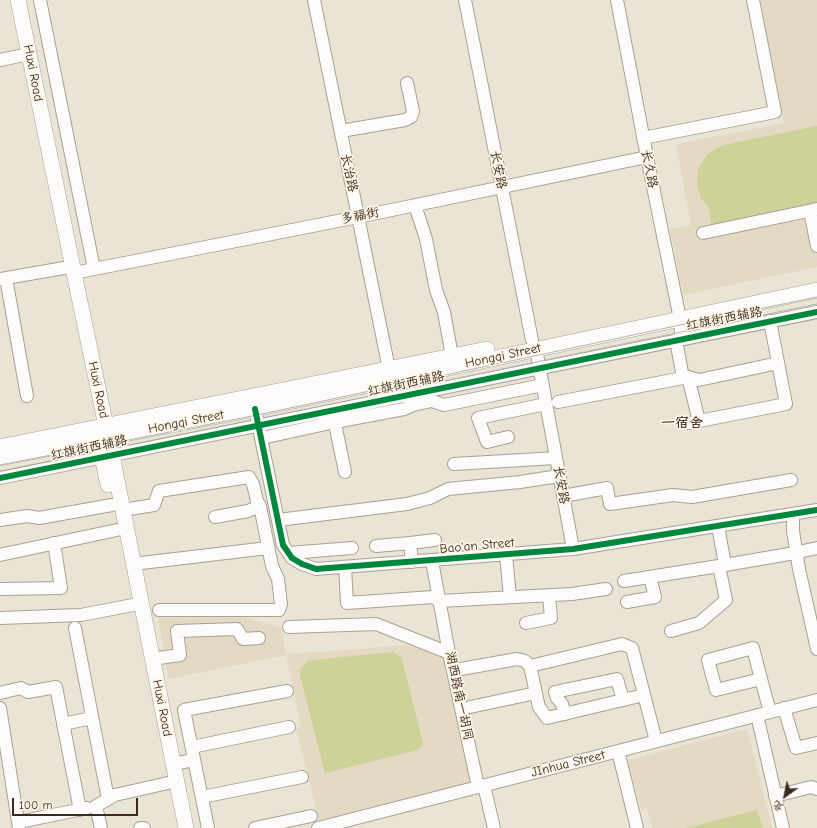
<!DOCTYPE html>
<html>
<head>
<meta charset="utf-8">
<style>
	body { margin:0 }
	#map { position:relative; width:817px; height:828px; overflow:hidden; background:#e9e4d4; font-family:"Comic Neue","LXGW WenKai TC",sans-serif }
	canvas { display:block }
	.north { position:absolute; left:765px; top:776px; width:40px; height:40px; -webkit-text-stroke:3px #fcf5e5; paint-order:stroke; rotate:213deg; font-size:11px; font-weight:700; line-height:16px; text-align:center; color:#3b2a1e }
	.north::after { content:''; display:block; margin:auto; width:14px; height:18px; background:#3b2a1e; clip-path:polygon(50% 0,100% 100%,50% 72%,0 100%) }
	.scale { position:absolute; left:12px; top:798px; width:126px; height:18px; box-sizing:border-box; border:2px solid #3b2a1e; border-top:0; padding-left:5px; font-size:12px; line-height:14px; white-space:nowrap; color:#3b2a1e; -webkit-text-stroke:3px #fcf5e5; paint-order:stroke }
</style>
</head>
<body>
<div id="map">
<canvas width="817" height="828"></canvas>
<div class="north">北</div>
<div class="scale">100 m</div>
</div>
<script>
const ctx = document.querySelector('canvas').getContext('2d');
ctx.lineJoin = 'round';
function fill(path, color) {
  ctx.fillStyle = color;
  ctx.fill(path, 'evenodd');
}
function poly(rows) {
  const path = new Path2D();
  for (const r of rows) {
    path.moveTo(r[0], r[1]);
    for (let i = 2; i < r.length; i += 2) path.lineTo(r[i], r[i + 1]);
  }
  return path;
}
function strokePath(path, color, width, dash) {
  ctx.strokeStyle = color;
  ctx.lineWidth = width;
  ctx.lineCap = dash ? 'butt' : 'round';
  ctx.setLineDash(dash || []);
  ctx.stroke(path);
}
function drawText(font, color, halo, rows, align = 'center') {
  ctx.font = font + ' "Comic Neue","LXGW WenKai TC",sans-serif';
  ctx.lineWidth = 3.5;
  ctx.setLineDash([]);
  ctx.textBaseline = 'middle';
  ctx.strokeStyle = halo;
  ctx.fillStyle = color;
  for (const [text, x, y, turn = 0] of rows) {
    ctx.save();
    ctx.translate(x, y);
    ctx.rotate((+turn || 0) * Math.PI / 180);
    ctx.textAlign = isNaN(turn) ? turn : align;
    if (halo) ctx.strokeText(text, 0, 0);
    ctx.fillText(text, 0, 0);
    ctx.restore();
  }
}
const built = poly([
	[759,0,817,0,817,267,683,295,670,229,691,225,676,144,784,123],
	[244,617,282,628,286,655,169,679,158,618],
	[404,645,438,653,444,656,472,782,319,820,296,728,301,726,286,654,362,649],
	[747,729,772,828,652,828,647,808,641,809,628,760]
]);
const green = poly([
	[817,126,817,204,712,225,708,207,701,198,697,185,698,171,701,164,709,153,721,146,728,144],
	[392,652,397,654,402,659,423,743,421,747,417,750,325,773,300,675,301,668,308,661,313,660],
	[757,810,763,828,686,828]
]);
const minor = poly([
	[40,0,94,269],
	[314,0,389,369],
	[465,0,532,340],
	[617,0,647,157,678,309,682,339],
	[0,60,29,54],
	[341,131,405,120,411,117,413,111,407,83],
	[643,138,775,112,753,0],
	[415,205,426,239,436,290,444,312,452,356],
	[810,211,817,246],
	[703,233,817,209],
	[74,273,358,217,647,157],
	[6,278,27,396],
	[0,279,64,268],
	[676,340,683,378],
	[536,349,573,549],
	[688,377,699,421],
	[558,402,688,377,699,380,778,363],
	[255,409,283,545,292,558,302,564,316,569,573,549,817,510],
	[333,414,345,472],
	[689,423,786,404,770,321],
	[508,437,487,442,478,418,546,404],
	[262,438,335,422,404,409,413,405,432,401,444,405,543,385],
	[454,464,556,458],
	[0,478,817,312],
	[563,496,607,488,610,504,673,495,692,497,791,480],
	[123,510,154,505,159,491,249,477,253,484,257,501,260,506,272,566,278,579,281,604,279,610,159,610],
	[793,514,793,531,799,569,817,649],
	[215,517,248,511,260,506],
	[0,520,27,516,39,518,112,505],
	[278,520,407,504,430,498,448,489,520,482,559,476],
	[718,526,725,565],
	[410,543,435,540],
	[376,546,410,543,412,562],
	[803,551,817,548],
	[289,553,352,548],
	[0,555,117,530],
	[506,555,510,597],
	[432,561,449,653,477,782,485,790,494,828],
	[133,564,268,548],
	[345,567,347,603,433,597,439,601,572,594,606,589],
	[624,581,725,565,789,554],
	[0,589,61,588,54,543],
	[627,602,655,597,650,577],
	[0,618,81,615,133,605],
	[526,623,551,618,549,595],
	[289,627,376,624,449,653],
	[75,628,108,799],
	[671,631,699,623,726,600,719,566],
	[152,659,180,655,177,631,237,629,243,639,259,638],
	[530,666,539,707,547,718,644,695],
	[461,669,517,659,525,661,530,666,622,644,632,648,656,741],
	[761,679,716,690,708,660,753,648,761,679,770,712],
	[0,693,21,688,28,692,56,687,80,810],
	[470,707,536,693],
	[0,708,19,828],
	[784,708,796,748,817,743],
	[565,714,562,704,557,698,555,692,617,679,623,700],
	[757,715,783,828],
	[63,724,92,718],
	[192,747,289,727],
	[618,751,637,828],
	[173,764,194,760],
	[775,796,811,787,817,789],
	[202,797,302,777],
	[19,822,87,808],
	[101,828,96,806,115,795,168,783],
	[140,828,144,828],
	[208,828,184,710,287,691],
	[255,828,311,816],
	[318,828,817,700]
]);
const major = poly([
	[18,0,74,273,112,455,186,828],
	[96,428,108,485],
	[0,447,487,349],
	[0,458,255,409,817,290]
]);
const tram = poly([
	[449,380,817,304],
	[0,465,257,415,680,325,817,297]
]);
const cycleway = poly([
	[255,409,283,545,292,558,302,564,316,569,573,549,817,510],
	[0,478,817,312]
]);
const streetNames = [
	["Huxi Road",33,73,79],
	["长久路",649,169,79],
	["长安路",498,170,79],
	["长治路",349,173,78],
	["多福街",360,216,-11],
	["红旗街西辅路",724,319,-11],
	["Hongqi Street",503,356,-12],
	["红旗街西辅路",406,384,-12],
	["Huxi Road",98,390,78],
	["Hongqi Street",186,422,-11],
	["红旗街西辅路",89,448,-12],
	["长安路",561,485,80],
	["Bao'an Street",477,546,-5],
	["湖西路南一胡同",459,696,78],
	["Huxi Road",162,708,79],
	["JInhua Street",568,764,-14]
];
const neighbourhoodNames = [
	["一宿舍",682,423]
];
fill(built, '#e4dac3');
fill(green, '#ced298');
strokePath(minor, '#a7a197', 14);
strokePath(major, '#a7a197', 16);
strokePath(minor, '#fcfbf9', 12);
strokePath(major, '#fcfbf9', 15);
strokePath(tram, '#b6b4af', 1);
strokePath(cycleway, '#00873e', 6);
drawText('13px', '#3b2a1e', '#fcf5e5', streetNames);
drawText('bold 14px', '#3b2a1e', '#fcf5e5', neighbourhoodNames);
</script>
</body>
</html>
